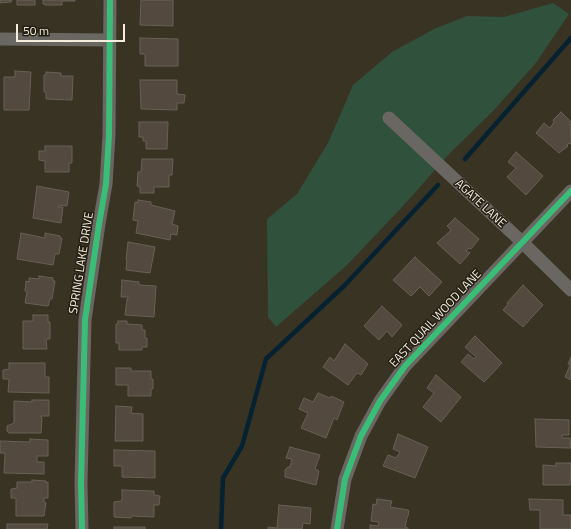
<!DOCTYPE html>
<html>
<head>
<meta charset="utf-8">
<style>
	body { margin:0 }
	#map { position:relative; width:571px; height:529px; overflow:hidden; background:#393324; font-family:"Titillium Web",sans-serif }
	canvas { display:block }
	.scale { position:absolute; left:16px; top:24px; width:109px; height:18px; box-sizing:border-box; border:2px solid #f5eedf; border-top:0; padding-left:5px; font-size:12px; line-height:14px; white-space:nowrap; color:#f5eedf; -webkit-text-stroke:3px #231f13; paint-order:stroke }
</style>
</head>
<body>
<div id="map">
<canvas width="571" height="529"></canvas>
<div class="scale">50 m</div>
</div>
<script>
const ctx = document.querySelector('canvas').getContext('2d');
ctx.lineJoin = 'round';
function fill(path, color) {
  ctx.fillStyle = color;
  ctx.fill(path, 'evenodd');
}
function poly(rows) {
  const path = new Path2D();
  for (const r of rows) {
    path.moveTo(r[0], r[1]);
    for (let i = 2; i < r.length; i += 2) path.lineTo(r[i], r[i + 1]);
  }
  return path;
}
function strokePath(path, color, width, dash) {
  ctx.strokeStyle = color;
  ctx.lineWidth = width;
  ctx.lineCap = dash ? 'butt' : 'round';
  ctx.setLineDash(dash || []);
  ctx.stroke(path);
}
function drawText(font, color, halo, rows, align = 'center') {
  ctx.font = font + ' "Titillium Web",sans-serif';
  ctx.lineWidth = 3;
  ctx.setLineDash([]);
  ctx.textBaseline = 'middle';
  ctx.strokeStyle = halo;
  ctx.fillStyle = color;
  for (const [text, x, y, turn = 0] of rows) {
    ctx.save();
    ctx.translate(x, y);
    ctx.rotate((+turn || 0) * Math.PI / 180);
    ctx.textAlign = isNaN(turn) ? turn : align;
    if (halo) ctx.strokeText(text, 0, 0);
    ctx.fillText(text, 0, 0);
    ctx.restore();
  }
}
const green = poly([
	[553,3,569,14,535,64,493,111,451,152,403,206,347,265,276,327,268,317,267,219,297,194,328,143,353,85,392,52,434,29,467,16,504,17]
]);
const stream = poly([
	[465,159,571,38],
	[221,529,223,478,242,446,266,359,345,285,438,185]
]);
const building = poly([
	[0,0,12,0,11,2,0,3,0,0],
	[17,0,35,0,35,5,17,5,17,0],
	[43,0,75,0,75,1,62,1,62,5,45,5,45,4,43,4,43,0],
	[141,0,173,0,173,26,140,25,141,0],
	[140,38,178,39,178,66,145,66,145,54,140,54,140,38],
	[15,71,31,72,29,110,4,110,4,77,15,77,15,71],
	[46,72,61,73,61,76,73,76,72,100,46,99,46,92,44,92,44,75,46,75,46,72],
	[140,80,177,80,177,94,185,95,184,103,177,103,177,110,141,109,140,80],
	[561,112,571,122,571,144,569,143,567,145,568,146,559,153,536,133,544,123,550,128,554,122,553,120,561,112],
	[139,122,168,122,167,149,146,149,146,141,143,141,143,137,139,137,139,122],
	[45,146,72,146,72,163,69,163,69,172,45,172,45,161,39,160,39,151,45,151,45,146],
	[516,152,543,176,526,195,507,177,516,168,508,162,516,152],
	[142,159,173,159,172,175,169,175,169,187,154,187,154,193,140,193,140,187,137,186,138,172,141,172,142,159],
	[37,186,69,192,67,206,59,205,58,207,63,207,61,223,33,218,37,186],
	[138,200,151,202,151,205,175,211,172,224,178,226,177,235,171,234,170,240,136,233,138,221,133,220,135,202,138,203,138,200],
	[455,218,479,239,471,249,469,248,466,251,470,253,460,264,437,243,451,230,447,226,455,218],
	[21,233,45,238,45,233,60,236,60,238,62,238,59,254,55,254,53,265,17,259,21,233],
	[128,242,155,247,150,273,126,270,127,260,126,260,128,242],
	[415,257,442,282,429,296,420,287,411,296,393,280,415,257],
	[39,276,53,278,53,281,55,281,52,299,50,299,48,306,25,303,27,292,25,291,26,281,29,282,29,278,39,279,39,276],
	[122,280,139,282,139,285,156,286,154,317,125,315,127,299,128,299,128,297,121,297,122,280],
	[523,285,543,305,523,327,503,310,508,304,507,303,523,285],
	[382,306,402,325,392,337,387,331,379,340,364,326,382,306],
	[33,315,48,315,48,322,50,322,50,339,46,339,47,349,23,349,23,321,33,321,33,315],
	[118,321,127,321,127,324,142,325,142,330,145,330,145,338,147,338,147,347,142,347,142,350,119,350,119,343,116,343,116,324,118,324,118,321],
	[475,336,502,363,484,382,461,362,468,354,474,359,476,357,465,347,475,336],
	[345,344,368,364,361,375,357,373,348,385,323,367,330,357,334,361,345,344],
	[571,357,571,380,565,377,570,365,568,364,571,357],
	[9,363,45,363,45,377,49,377,49,393,8,392,9,379,3,379,3,370,9,369,9,363],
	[116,368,131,368,131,371,151,371,151,379,153,379,153,389,151,389,151,396,128,396,128,385,116,385,116,368],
	[436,375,461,397,441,422,423,407,434,393,427,388,436,375],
	[318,393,330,398,331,396,344,402,337,420,334,418,326,438,301,428,308,413,299,409,304,398,313,402,318,393],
	[32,400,49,400,49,416,41,416,41,418,42,418,41,433,9,433,7,431,7,426,14,423,14,401,32,402,32,400],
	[116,406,132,407,131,413,143,414,143,441,115,441,116,406],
	[535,419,569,420,569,435,562,435,562,438,570,438,571,448,536,447,535,419],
	[398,434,428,447,415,478,383,466,388,455,396,458,400,452,393,449,398,434],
	[30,439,48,440,48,456,37,456,37,462,44,462,44,474,4,473,5,453,0,453,0,441,30,442,30,439],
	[290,447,320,455,315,469,319,471,316,485,285,477,285,470,288,467,290,467,292,459,286,458,290,447],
	[114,450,155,451,155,478,122,477,122,466,114,466,114,450],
	[556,463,571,463,570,485,543,485,543,465,556,466,556,463],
	[32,480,46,481,46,483,48,482,48,498,44,498,44,502,46,503,44,516,16,516,16,498,11,498,11,489,17,488,17,482,32,482,32,480],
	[122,490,154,491,154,495,160,496,159,505,154,505,154,517,131,516,131,518,114,517,114,502,122,501,122,490],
	[377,499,392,501,390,507,408,510,409,511,408,516,407,518,405,527,408,528,408,529,370,529,370,525,378,526,379,522,371,521,373,504,376,505,377,499],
	[529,499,563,500,563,515,571,515,571,529,540,529,540,510,530,510,529,499],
	[279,505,311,508,310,524,303,523,302,529,268,529,268,527,277,528,279,505],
	[7,524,48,524,47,529,7,529,7,524],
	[114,527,145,527,145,529,114,529,114,527]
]);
const minor = poly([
	[0,39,110,40],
	[389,118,522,242,571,290],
	[82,529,81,483,85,320,99,224,106,184,109,135,110,0],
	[337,529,345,479,361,436,380,401,405,366,571,191]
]);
const cycleway = poly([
	[82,529,81,483,85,320,99,224,106,184,109,135,110,0],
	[337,529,345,479,361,436,380,401,405,366,571,191]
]);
const streetNames = [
	["AGATE LANE",480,204,43],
	["SPRING LAKE DRIVE",82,263,-81],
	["EAST QUAIL WOOD LANE",436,319,-47]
];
fill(green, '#30523c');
strokePath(stream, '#062231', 4.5);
fill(building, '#53493e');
strokePath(building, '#686056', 1);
strokePath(minor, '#6a6661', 13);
strokePath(cycleway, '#3abd76', 6);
drawText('12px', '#f5eedf', '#231f13', streetNames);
</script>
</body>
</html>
